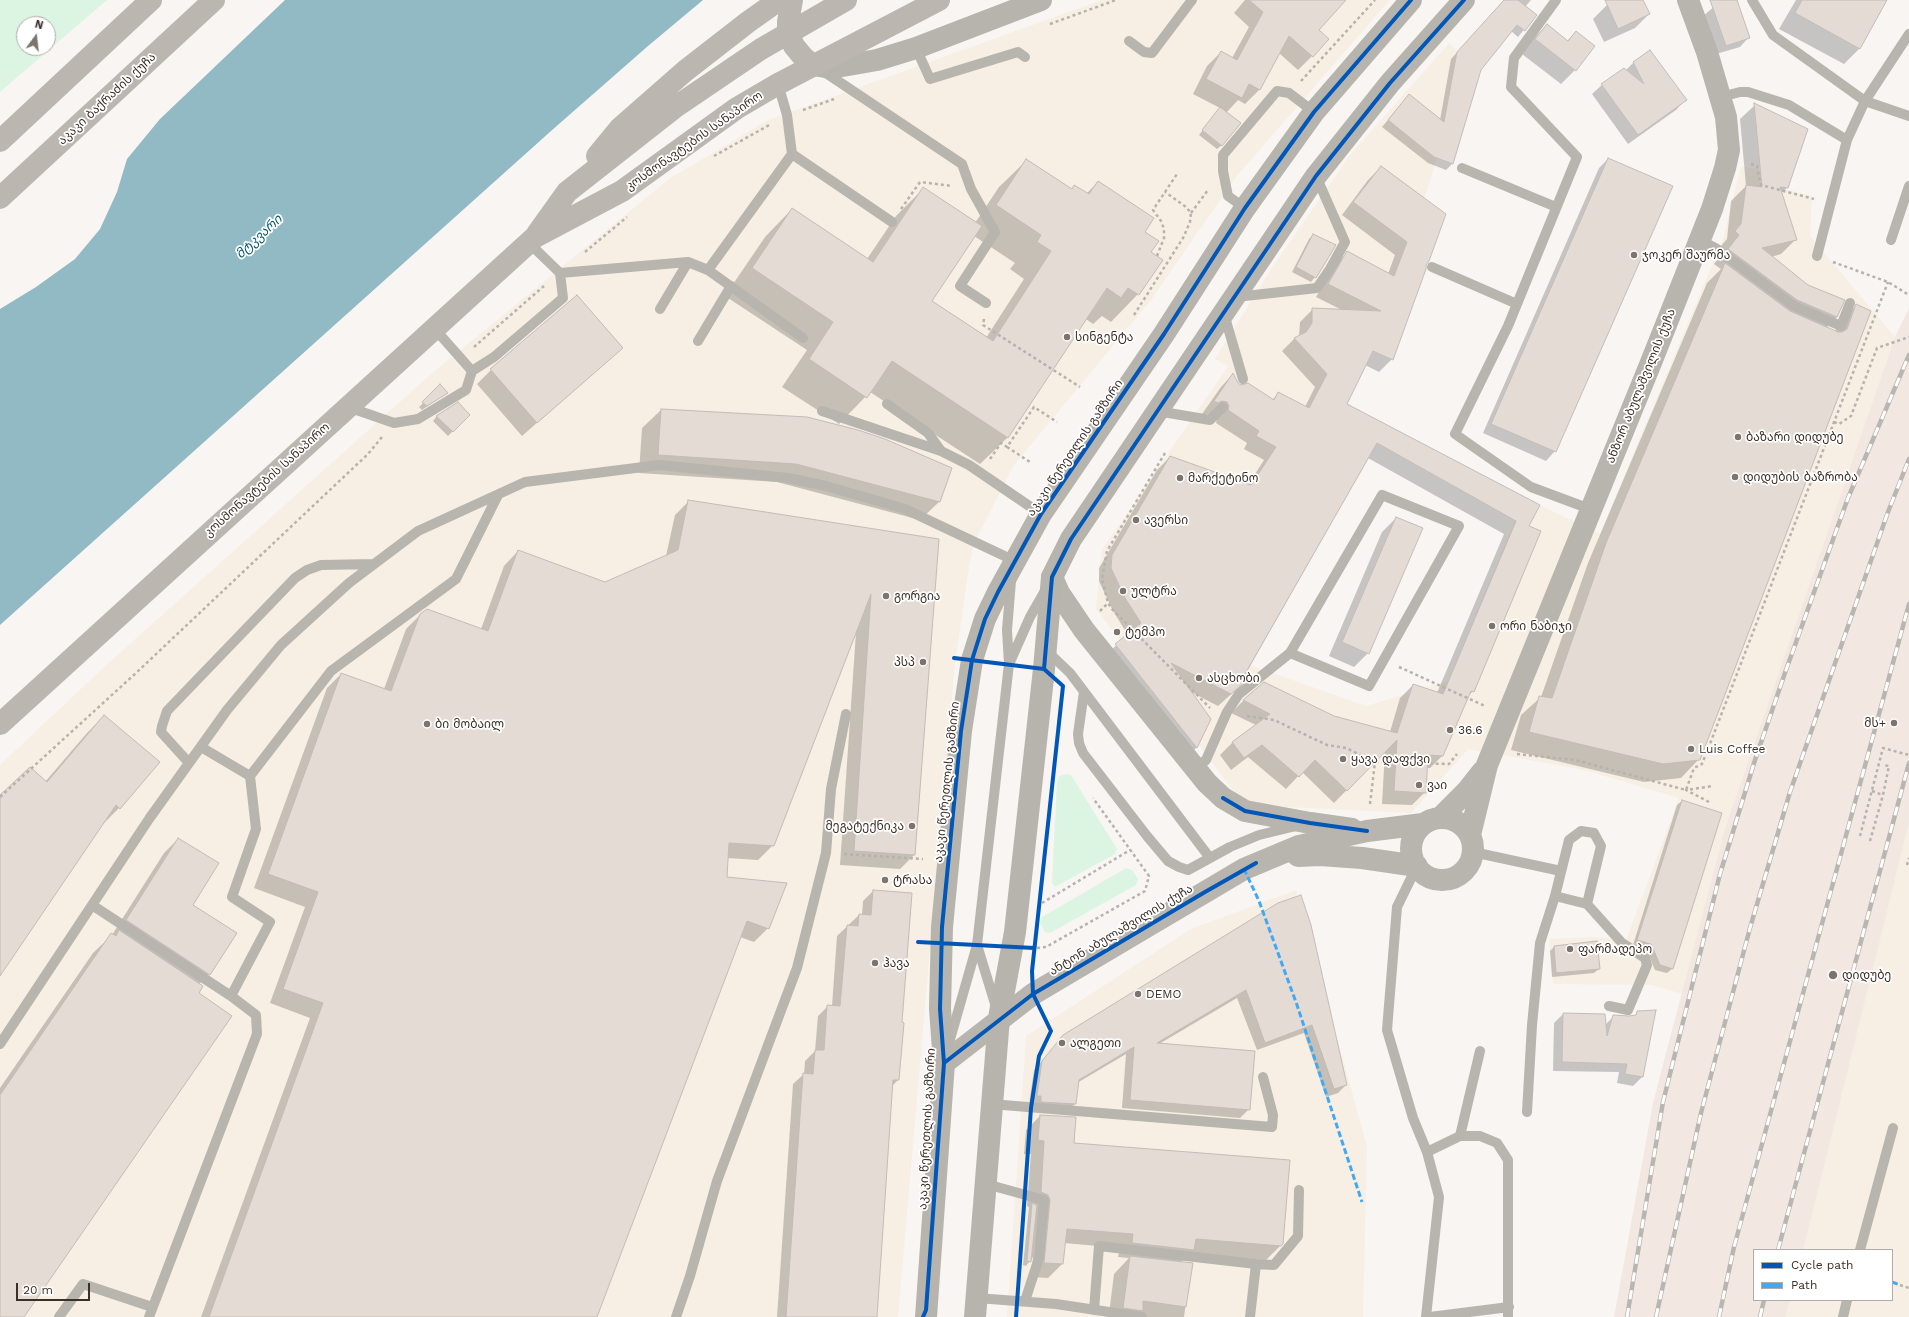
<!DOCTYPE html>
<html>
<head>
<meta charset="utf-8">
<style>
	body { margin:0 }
	#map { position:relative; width:1909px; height:1317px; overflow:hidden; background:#f8f5f3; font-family:"Work Sans",sans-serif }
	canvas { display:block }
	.legend { position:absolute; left:1753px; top:1249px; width:140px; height:52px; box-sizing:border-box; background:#fff; border:1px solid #b1aca8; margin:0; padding:5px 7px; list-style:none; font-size:12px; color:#3b2f26 }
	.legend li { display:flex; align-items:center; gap:8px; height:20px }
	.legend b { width:20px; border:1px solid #b1aca8 }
	.north { position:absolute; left:16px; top:16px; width:40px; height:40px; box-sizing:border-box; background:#fff; border:1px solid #b1aca8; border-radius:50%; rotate:15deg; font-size:11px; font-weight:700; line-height:16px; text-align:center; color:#3b2f26 }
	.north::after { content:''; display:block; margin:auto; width:14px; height:18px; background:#7d746e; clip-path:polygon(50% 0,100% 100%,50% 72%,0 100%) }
	.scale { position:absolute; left:16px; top:1283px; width:74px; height:18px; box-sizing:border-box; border:2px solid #3b2f26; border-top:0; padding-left:5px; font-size:12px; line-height:14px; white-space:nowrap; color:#3b2f26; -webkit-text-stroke:3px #fff; paint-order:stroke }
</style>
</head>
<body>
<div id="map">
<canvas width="1909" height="1317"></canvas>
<ul class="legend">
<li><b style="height:5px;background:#0057b8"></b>Cycle path</li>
<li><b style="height:5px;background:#3fa9f5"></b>Path</li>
</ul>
<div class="north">N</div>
<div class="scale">20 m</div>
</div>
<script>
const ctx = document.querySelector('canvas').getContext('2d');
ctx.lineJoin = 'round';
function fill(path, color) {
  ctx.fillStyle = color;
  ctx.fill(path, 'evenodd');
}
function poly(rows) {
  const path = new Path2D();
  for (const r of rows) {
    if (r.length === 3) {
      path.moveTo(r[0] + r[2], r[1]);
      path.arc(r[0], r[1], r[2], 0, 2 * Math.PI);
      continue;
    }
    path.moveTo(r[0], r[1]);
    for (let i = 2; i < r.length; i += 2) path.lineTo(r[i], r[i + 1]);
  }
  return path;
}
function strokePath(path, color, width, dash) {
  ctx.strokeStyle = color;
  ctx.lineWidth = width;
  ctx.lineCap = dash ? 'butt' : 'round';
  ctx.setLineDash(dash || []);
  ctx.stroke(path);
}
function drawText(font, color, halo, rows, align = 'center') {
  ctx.font = font + ' "Work Sans","Noto Sans Georgian",sans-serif';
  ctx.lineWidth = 3.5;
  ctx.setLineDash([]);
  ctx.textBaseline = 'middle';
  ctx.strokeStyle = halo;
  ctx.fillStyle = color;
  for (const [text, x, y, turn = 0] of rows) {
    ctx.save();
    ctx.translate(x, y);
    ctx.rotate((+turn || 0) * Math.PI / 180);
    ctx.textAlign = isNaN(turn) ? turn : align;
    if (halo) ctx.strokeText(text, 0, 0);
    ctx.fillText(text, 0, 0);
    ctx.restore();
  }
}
const commercial = poly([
	[1102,0,1390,0,1236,177,1151,300,1014,465,974,543,969,568,955,663,898,1317,0,1317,0,765,103,668,431,374,669,179,768,120],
	[1449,43,1457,52,1437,158,1424,200,1378,319,1359,311,1310,408,1377,443,1250,665,1366,706,1448,681,1515,520,1529,526,1540,505,1600,534,1723,239,1741,167,1758,169,1760,183,1812,196,1810,236,1895,337,1725,828,1682,994,1652,985,1553,984,1549,939,1593,937,1626,940,1679,798,1584,770,1468,749,1411,813,1244,805,1096,609,1102,550,1228,366,1215,359,1273,266,1350,155],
	[1909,823,1909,1317,1784,1317,1789,1300,1892,1300,1892,1250,1801,1250],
	[1296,890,1367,1146,1363,1317,1007,1317,1026,1036,1191,929]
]);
const built = poly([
	[1909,308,1909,823,1803,1250,1754,1250,1754,1300,1790,1300,1785,1317,1614,1317,1653,1103,1725,828,1895,337]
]);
const green = poly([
	[0,0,107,0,0,92],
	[24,24,48,24,48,48,24,48],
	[1066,774,1071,775,1117,849,1115,854,1055,887,1052,883,1057,782,1059,776],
	[1126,868,1132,870,1138,879,1136,885,1050,933,1045,932,1040,923,1042,917]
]);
const water = poly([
	[285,0,703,0,648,46,551,131,0,625,0,309,36,287,75,259,100,229,117,192,127,159,160,119]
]);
const shadow = poly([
	[1245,0,1345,0,1318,30,1312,56,1298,70,1279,53,1259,90,1245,104,1238,100,1226,113,1222,145,1217,149,1199,135,1220,108,1193,94,1207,66,1221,52,1232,58,1249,27,1234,13],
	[1505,0,1531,0,1525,7,1535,16,1518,37,1511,31,1480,70,1452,164,1446,170,1428,163,1382,127,1409,95,1440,120,1451,59],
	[1619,0,1642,0,1649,14,1635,28,1604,42,1593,19,1607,5],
	[1722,0,1736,0,1749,37,1740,47,1716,54,1703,16],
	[1796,0,1886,0,1860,48,1844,64,1779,29],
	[1547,25,1567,41,1576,32,1575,70,1561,84,1522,54,1533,39],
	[1634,62,1685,100,1676,110,1628,144,1592,94,1602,85,1624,70,1625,71],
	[1755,105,1787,188,1781,193,1796,239,1781,254,1771,257,1807,286,1843,300,1837,317,1826,328,1835,332,1838,324,1856,306,1699,759,1681,778,1644,782,1511,750,1521,715,1541,697,1588,563,1707,283,1721,269,1714,264,1725,250,1721,246,1727,239,1731,201,1746,186,1740,119],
	[1608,159,1555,451,1546,461,1483,433,1599,168],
	[1027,160,1071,190,1075,186,1086,194,1098,182,1144,232,1138,294,1111,322,1102,316,1093,324,1086,319,1008,437,980,464,870,392,839,424,782,387,807,350,725,296,765,237,792,209,867,259,896,216,923,189,975,223,999,187],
	[974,236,1015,263,1010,269,1024,279,986,338,931,301],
	[1381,167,1425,264,1425,269,1392,359,1379,372,1365,365,1346,404,1527,527,1473,691,1467,697,1443,755,1430,768,1426,768,1425,792,1412,805,1382,804,1385,751,1334,803,1302,772,1286,789,1248,757,1231,770,1220,755,1232,743,1256,725,1231,713,1245,699,1334,717,1390,732,1400,698,1413,685,1437,693,1504,534,1368,458,1237,689,1218,706,1191,692,1210,719,1196,748,1184,760,1103,657,1128,635,1113,611,1099,581,1099,568,1157,470,1170,457,1248,485,1264,460,1244,449,1247,443,1216,423,1217,419,1215,415,1202,414,1221,387,1233,374,1237,384,1272,400,1279,393,1305,407,1315,387,1282,351,1294,339,1299,336,1300,322,1313,309,1342,310,1316,297,1335,265,1347,253,1388,274,1395,255,1342,215,1368,180],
	[1313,235,1315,277,1311,282,1292,272,1309,239],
	[622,348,522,436,477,384,491,370],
	[440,386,447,393,422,410,419,407],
	[661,410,807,418,939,502,920,520,777,482,639,473,642,428],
	[469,415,448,436,433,421,437,416],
	[689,501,938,540,914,855,900,869,840,865,856,632,773,845,758,860,727,858,726,878,768,928,754,942,740,937,596,1317,201,1317,310,1018,270,1003,305,907,254,888,327,688,341,674,384,689,406,629,420,615,481,629,504,566,518,551,605,584,666,556,675,515],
	[1396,518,1368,653,1354,667,1329,656,1382,532],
	[104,716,119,808,102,825,0,974,0,797,45,782,87,733],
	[1682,801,1721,814,1672,969,1667,973,1655,970,1646,949,1633,945,1677,805],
	[178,839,191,905,209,974,199,984,23,1317,0,1317,0,1088,93,953,112,935,164,853],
	[873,891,911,894,900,1023,898,1080,891,1087,876,1317,777,1317,793,1084,804,1074,805,1061,815,1051,818,1016,828,1006,832,1006,837,936,859,915,862,915,863,901],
	[1279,904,1346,1085,1338,1093,1326,1097,1304,1033,1257,1050,1237,998,1159,1044,1249,1109,1240,1118,1122,1108,1126,1054,1077,1083,1075,1104,1066,1112,1029,1104,1034,1070,1064,1036],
	[1554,947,1599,969,1594,973,1552,977,1550,951],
	[1638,1012,1655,1012,1642,1077,1633,1086,1617,1083,1619,1072,1553,1071,1554,1023,1563,1014,1605,1025,1614,1016,1633,1017],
	[1040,1116,1073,1144,1282,1244,1266,1260,1190,1254,1180,1263,1191,1264,1184,1317,1126,1317,1109,1314,1114,1274,1129,1258,1118,1257,1120,1248,1064,1243,1062,1264,1048,1278,1031,1277,1033,1257,1026,1266,1023,1265,1029,1207,1027,1206,1031,1154,1024,1154,1026,1130]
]);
const building = poly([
	[1249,0,1346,0,1319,30,1329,39,1313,57,1289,36,1260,90,1249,84,1242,98,1206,79,1221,51,1237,60,1263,12,1249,0],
	[1504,0,1518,0,1537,15,1525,31,1517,25,1481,70,1453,164,1434,157,1388,120,1409,94,1444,122,1457,52,1504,0],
	[1605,0,1643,0,1650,14,1618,29,1605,0],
	[1710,0,1737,0,1750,38,1726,46,1710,0],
	[1802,0,1887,0,1860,49,1795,13,1802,0],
	[1547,24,1568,41,1576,31,1595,46,1576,71,1535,39,1547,24],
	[1650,50,1687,100,1638,135,1601,84,1624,68,1644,84,1633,62,1650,50],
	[1754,103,1808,129,1788,188,1780,187,1797,240,1762,248,1808,285,1845,300,1837,317,1797,300,1728,249,1739,235,1735,231,1741,224,1746,185,1762,187,1754,103],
	[1220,107,1241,123,1222,146,1202,130,1220,107],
	[1608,158,1673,186,1556,452,1491,424,1608,158],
	[1026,159,1072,189,1074,185,1089,194,1098,181,1154,218,1145,232,1159,241,1151,252,1163,260,1139,295,1128,288,1121,298,1107,288,1008,438,892,361,867,398,809,359,833,322,752,268,792,208,873,262,923,187,982,226,932,301,993,341,1051,251,1037,242,1041,235,996,205,1026,159],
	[1381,166,1446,214,1429,261,1426,265,1426,269,1393,360,1373,351,1347,404,1540,505,1529,526,1541,531,1474,692,1471,691,1443,756,1428,755,1426,793,1394,791,1397,740,1347,791,1315,760,1299,777,1262,745,1244,758,1232,742,1270,714,1243,700,1264,682,1334,716,1397,733,1413,684,1443,694,1516,521,1377,443,1245,674,1251,676,1231,694,1171,663,1211,719,1197,748,1115,644,1141,623,1125,598,1111,568,1112,555,1170,456,1251,485,1276,447,1256,436,1259,431,1228,410,1229,406,1227,402,1222,401,1218,403,1214,401,1233,373,1238,383,1241,385,1248,383,1274,400,1278,392,1309,408,1327,374,1294,338,1306,332,1312,323,1312,308,1381,311,1328,284,1347,251,1394,276,1407,242,1353,202,1381,166],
	[1313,234,1336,245,1316,278,1296,267,1313,234],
	[1725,263,1790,311,1838,332,1842,332,1847,329,1856,304,1871,311,1700,760,1663,764,1529,732,1539,696,1552,698,1606,543,1725,263],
	[577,295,623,348,537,423,490,369,577,295],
	[440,384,448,393,427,406,422,402,440,384],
	[458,402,470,415,453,432,436,416,458,402],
	[661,409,807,417,858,430,885,439,952,468,940,502,796,464,658,455,661,409],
	[688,500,939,539,915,855,854,851,871,594,774,846,729,843,727,877,787,883,769,929,747,921,597,1317,209,1317,323,1003,283,989,318,892,268,874,341,673,391,691,420,614,427,609,488,631,518,550,605,582,678,550,688,500],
	[1396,517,1423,528,1369,654,1342,642,1396,517],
	[104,715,160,762,120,809,116,805,0,976,0,795,30,767,47,782,104,715],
	[1682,800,1722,813,1673,969,1660,965,1651,944,1637,940,1682,800],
	[178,838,219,863,193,905,237,933,210,975,126,920,178,838],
	[873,890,912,893,902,1022,904,1023,899,1080,893,1080,877,1317,786,1317,803,1073,813,1074,815,1050,824,1050,827,1005,840,1006,847,925,858,926,859,914,871,915,873,890],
	[1301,895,1311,925,1347,1085,1334,1089,1312,1025,1265,1043,1246,990,1157,1043,1255,1051,1250,1110,1130,1100,1134,1047,1079,1080,1076,1104,1041,1102,1041,1096,1037,1096,1042,1061,1063,1035,1278,903,1301,895],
	[119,930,203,986,199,993,232,1016,24,1317,0,1317,0,1095,111,933,116,936,119,930],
	[1597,941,1600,969,1556,973,1554,946,1597,941],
	[1656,1010,1643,1077,1625,1074,1627,1064,1562,1062,1563,1013,1605,1014,1607,1036,1613,1015,1629,1016,1636,1015,1637,1011,1656,1010],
	[1040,1115,1076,1117,1074,1143,1290,1160,1283,1244,1281,1246,1196,1239,1194,1250,1132,1243,1133,1234,1067,1229,1063,1264,1044,1263,1050,1200,1048,1195,1041,1192,1044,1141,1038,1140,1040,1115],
	[1032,1203,1037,1205,1031,1262,1027,1261,1032,1203],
	[1130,1256,1193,1263,1186,1307,1143,1301,1143,1311,1123,1308,1130,1256]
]);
const path = poly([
	[1050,24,1116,0],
	[1301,81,1375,0],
	[803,110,834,99],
	[714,156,771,124],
	[1751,164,1757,166,1761,185,1814,199],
	[901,209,920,182,952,186],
	[1191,213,1208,190],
	[585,252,627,217],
	[1157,256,1164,238,1164,229,1161,221,1153,210,1177,174],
	[1833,262,1888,282,1909,295],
	[1134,315,1183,238,1190,222,1191,213,1186,207,1165,192],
	[984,319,983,325,1080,387],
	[474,347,544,286],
	[1834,422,1839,424,1851,416,1877,348,1909,337],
	[1007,447,1030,462],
	[1165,453,1107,551,1102,579,1108,603,1112,609,1210,708],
	[990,459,1001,443,1007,447,1034,407,1057,422],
	[1100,611,1108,603],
	[1399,667,1485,706],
	[1247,716,1274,720,1327,745,1346,748,1375,762,1449,764,1457,754],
	[1517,754,1575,760,1686,790,1694,768,1702,764,1713,736,1888,282],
	[1872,791,1883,795,1889,766,1883,765],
	[0,797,136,673,368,454,382,437],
	[1709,802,1686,790,1713,786],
	[1370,804,1375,762],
	[1860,836,1883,748,1909,755],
	[1870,841,1883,795],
	[844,854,923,859],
	[1907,865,1909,858],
	[1042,903,1130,850],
	[1037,948,1046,947,1145,891,1149,876,1093,798],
	[1900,1285,1909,1288]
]);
const service = poly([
	[1556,0,1514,58,1511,87,1577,157,1508,326,1455,434,1531,487,1590,509],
	[1752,0,1773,35,1865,101,1909,116],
	[1129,41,1144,52,1152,53,1192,0],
	[916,48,930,79,1018,52,1025,57],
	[823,71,962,164,971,189,995,232,960,286,986,303],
	[1721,97,1740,92,1748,92,1789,105,1847,140,1817,256],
	[1847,140,1865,101,1909,34],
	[792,154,892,222],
	[1462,168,1556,207],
	[1245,208,1228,196,1223,171,1223,155,1277,91,1289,93,1314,112],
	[1700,240,1717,249,1794,306,1841,326,1850,303],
	[1891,240,1909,186],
	[1432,267,1517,304],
	[708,270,792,154,787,115,778,84],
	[560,273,688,262,708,270,803,338],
	[1236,297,1317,288,1330,269,1345,242,1316,176],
	[660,309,688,262],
	[1224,314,1243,379],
	[434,328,472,371,494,357,563,298,560,273,528,242],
	[698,341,731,286],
	[887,404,928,433,941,451],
	[348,407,394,423,418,419,466,390,472,371],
	[822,411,941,451,969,465,1041,514],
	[1157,411,1210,420,1223,407],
	[1047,651,1070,673,1210,858],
	[1010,662,1030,617,1046,589],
	[1084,692,1078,734,1079,743,1083,753,1147,836,1168,861,1179,867,1188,870,1230,847,1259,835,1296,826],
	[201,747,250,776,331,671,456,579,498,495],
	[189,763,161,732,162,726,167,711,295,578,307,570,321,565,374,564],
	[1196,768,1206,760,1227,712,1239,694,1290,653,1382,495,1459,526,1369,686,1290,653],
	[1581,831,1594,833,1601,846,1587,904,1555,896,1569,840,1581,831],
	[1473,852,1561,871],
	[1417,866,1397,907,1387,1030,1413,1118,1427,1152,1439,1197,1426,1317],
	[1587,904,1622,943,1645,958,1647,965,1628,1010,1609,1006],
	[92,905,231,996,256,1015,257,1034,149,1317],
	[977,945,996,1007],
	[231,996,270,922,232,897,256,829,250,776],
	[949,1043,977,945,1009,664,1007,630,1011,581],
	[0,1044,149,819,227,710,281,645,349,583,418,531,525,482,659,465,788,478,826,486,905,509,1015,561,1015,564],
	[991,1104,1272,1127,1273,1115,1263,1077],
	[1527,1112,1532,1025,1540,943,1555,896],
	[1460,1136,1480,1051],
	[1427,1152,1460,1136,1480,1136,1497,1143,1508,1160,1508,1317],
	[986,1184,1044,1200,1039,1258,1025,1301],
	[1860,1250,1893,1128],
	[1256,1264,1274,1265,1298,1236,1299,1190],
	[977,1298,1056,1304,1142,1317],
	[1094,1310,1099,1246,1256,1264,1250,1317],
	[59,1317,83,1284,152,1307],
	[676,1317,690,1276,717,1181,797,968,826,853,831,789,846,714],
	[1430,1317,1509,1307],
	[1843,1317,1847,1300]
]);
const tertiary = poly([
	[1052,577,1059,593,1084,630,1207,783,1223,798,1245,811,1310,823,1352,829],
	[1440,818,1467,791,1482,772],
	[1442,849,31],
	[1470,835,1487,765,1652,360,1712,209,1725,168,1729,150,1726,117,1707,52,1688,0],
	[1298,856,1320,855,1362,858,1417,866],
	[944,1063,1033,994,1244,869,1299,846,1367,831,1423,824]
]);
const secondary = poly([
	[813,65,831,68,877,60,916,48,1041,0],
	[926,1317,944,1063,940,1009,942,927,961,731,972,660,985,619,998,592,1041,514,1164,334,1245,208,1314,112,1411,0],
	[975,1317,999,1018,1015,932,1044,669,1052,577,1071,539,1316,176,1390,83,1464,0]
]);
const primary = poly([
	[792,0,788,22,788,33,794,46,804,58,813,65],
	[0,141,151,0],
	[597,156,620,128,685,71,748,22,779,0],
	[0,198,214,0],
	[537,234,567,192,674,108,761,49,846,0],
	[0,724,535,237,622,191,737,108,778,84,939,0]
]);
const rail = poly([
	[1778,1250,1909,763],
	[1627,1317,1663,1102,1720,874,1755,760,1786,670,1848,498,1909,355],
	[1656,1317,1701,1113,1750,928,1790,792,1888,512,1909,459],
	[1719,1317,1734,1247,1909,604],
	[1760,1317,1764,1300]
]);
const quiet = poly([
	[1244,869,1259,901,1297,1005,1362,1202],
	[1892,1282,1900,1285]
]);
const cycleway = poly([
	[954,658,1044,669,1063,686,1032,971,1033,994,1051,1031,1039,1056,1031,1108,1016,1317],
	[1044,669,1052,577,1071,539,1316,176,1390,83,1464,0],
	[1223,798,1245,811,1310,823,1367,831],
	[918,942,1034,948],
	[944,1063,1033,994,1205,892,1256,863],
	[923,1317,926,1310,944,1063,940,1009,942,927,961,731,972,660,985,619,998,592,1041,514,1164,334,1245,208,1314,112,1411,0]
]);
const markers = [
	[1634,255,4,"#7d746e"],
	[1067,337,4,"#7d746e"],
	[1738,437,4,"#7d746e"],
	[1735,477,4,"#7d746e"],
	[1180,478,4,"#7d746e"],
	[1136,520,4,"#7d746e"],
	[1123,591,4,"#7d746e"],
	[886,596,4,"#7d746e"],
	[1492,626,4,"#7d746e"],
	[1117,632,4,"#7d746e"],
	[923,662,4,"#7d746e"],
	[1199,678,4,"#7d746e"],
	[1894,723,4,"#7d746e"],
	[427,724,4,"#7d746e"],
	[1450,730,4,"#7d746e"],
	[1691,749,4,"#7d746e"],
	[1343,759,4,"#7d746e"],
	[1419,785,4,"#7d746e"],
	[912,826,4,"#7d746e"],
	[885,880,4,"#7d746e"],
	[1570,949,4,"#7d746e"],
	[875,963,4,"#7d746e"],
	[1833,975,5,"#7d746e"],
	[1138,994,4,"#7d746e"],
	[1062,1043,4,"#7d746e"]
];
const streetNames = [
	["აკაკი ბაქრაძის ქუჩა",107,99,-43],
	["კოსმონავტების სანაპირო",694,141,-35],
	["ანზორ აბულაშვილის ქუჩა",1641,386,-68],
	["აკაკი წერეთლის გამზირი",1075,448,-56],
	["კოსმონავტების სანაპირო",267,480,-42],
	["აკაკი წერეთლის გამზირი",947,782,-84],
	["ანტონ აბულაშვილის ქუჩა",1121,930,-31],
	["აკაკი წერეთლის გამზირი",927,1129,-87]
];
const poiNames = [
	["ჯოკერ შაურმა",1642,255],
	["სინგენტა",1075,337],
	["ბაზარი დიდუბე",1746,437],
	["დიდუბის ბაზრობა",1743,477],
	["მარქეტინო",1188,478],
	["ავერსი",1144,520],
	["ულტრა",1131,591],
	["გორგია",894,596],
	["ორი ნაბიჯი",1500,626],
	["ტემპო",1125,632],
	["პსპ",915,662,"right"],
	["ასცხობი",1207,678],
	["მს+",1886,723,"right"],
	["ბი მობაილ",435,724],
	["36.6",1458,730],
	["Luis Coffee",1699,749],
	["ყავა დაფქვი",1351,759],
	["ვაი",1427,785],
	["მეგატექნიკა",904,826,"right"],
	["ტრასა",893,880],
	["ფარმადეპო",1578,949],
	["ჰავა",883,963],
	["დიდუბე",1842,975],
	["DEMO",1146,994],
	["ალგეთი",1070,1043]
];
const waterNames = [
	["მტკვარი",259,237,-43]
];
fill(commercial, '#f7efe3');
fill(built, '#f2e8e1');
fill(green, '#dcf5e3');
fill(water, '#92bac4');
fill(shadow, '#0003');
fill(building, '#e4dbd4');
strokePath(building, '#c3bcb8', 1);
strokePath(path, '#b6b2ad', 2.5, [3, 3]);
strokePath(service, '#b8b4ae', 10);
strokePath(tertiary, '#b8b4ae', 22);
strokePath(secondary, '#b7b4ad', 22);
strokePath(primary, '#bbb6b0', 22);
strokePath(rail, '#b9b6b2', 4.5);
strokePath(rail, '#fff', 3, [9]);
strokePath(quiet, '#3fa9f5', 3, [6, 3]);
strokePath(cycleway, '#0057b8', 4);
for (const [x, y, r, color] of markers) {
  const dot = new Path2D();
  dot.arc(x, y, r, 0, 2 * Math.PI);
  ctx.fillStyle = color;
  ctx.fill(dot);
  strokePath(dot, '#fff', 1.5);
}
drawText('12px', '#3b2f26', '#fff', streetNames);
drawText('12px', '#3b2f26', '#fff', poiNames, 'left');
drawText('italic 13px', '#065c6c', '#fff', waterNames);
</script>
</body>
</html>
